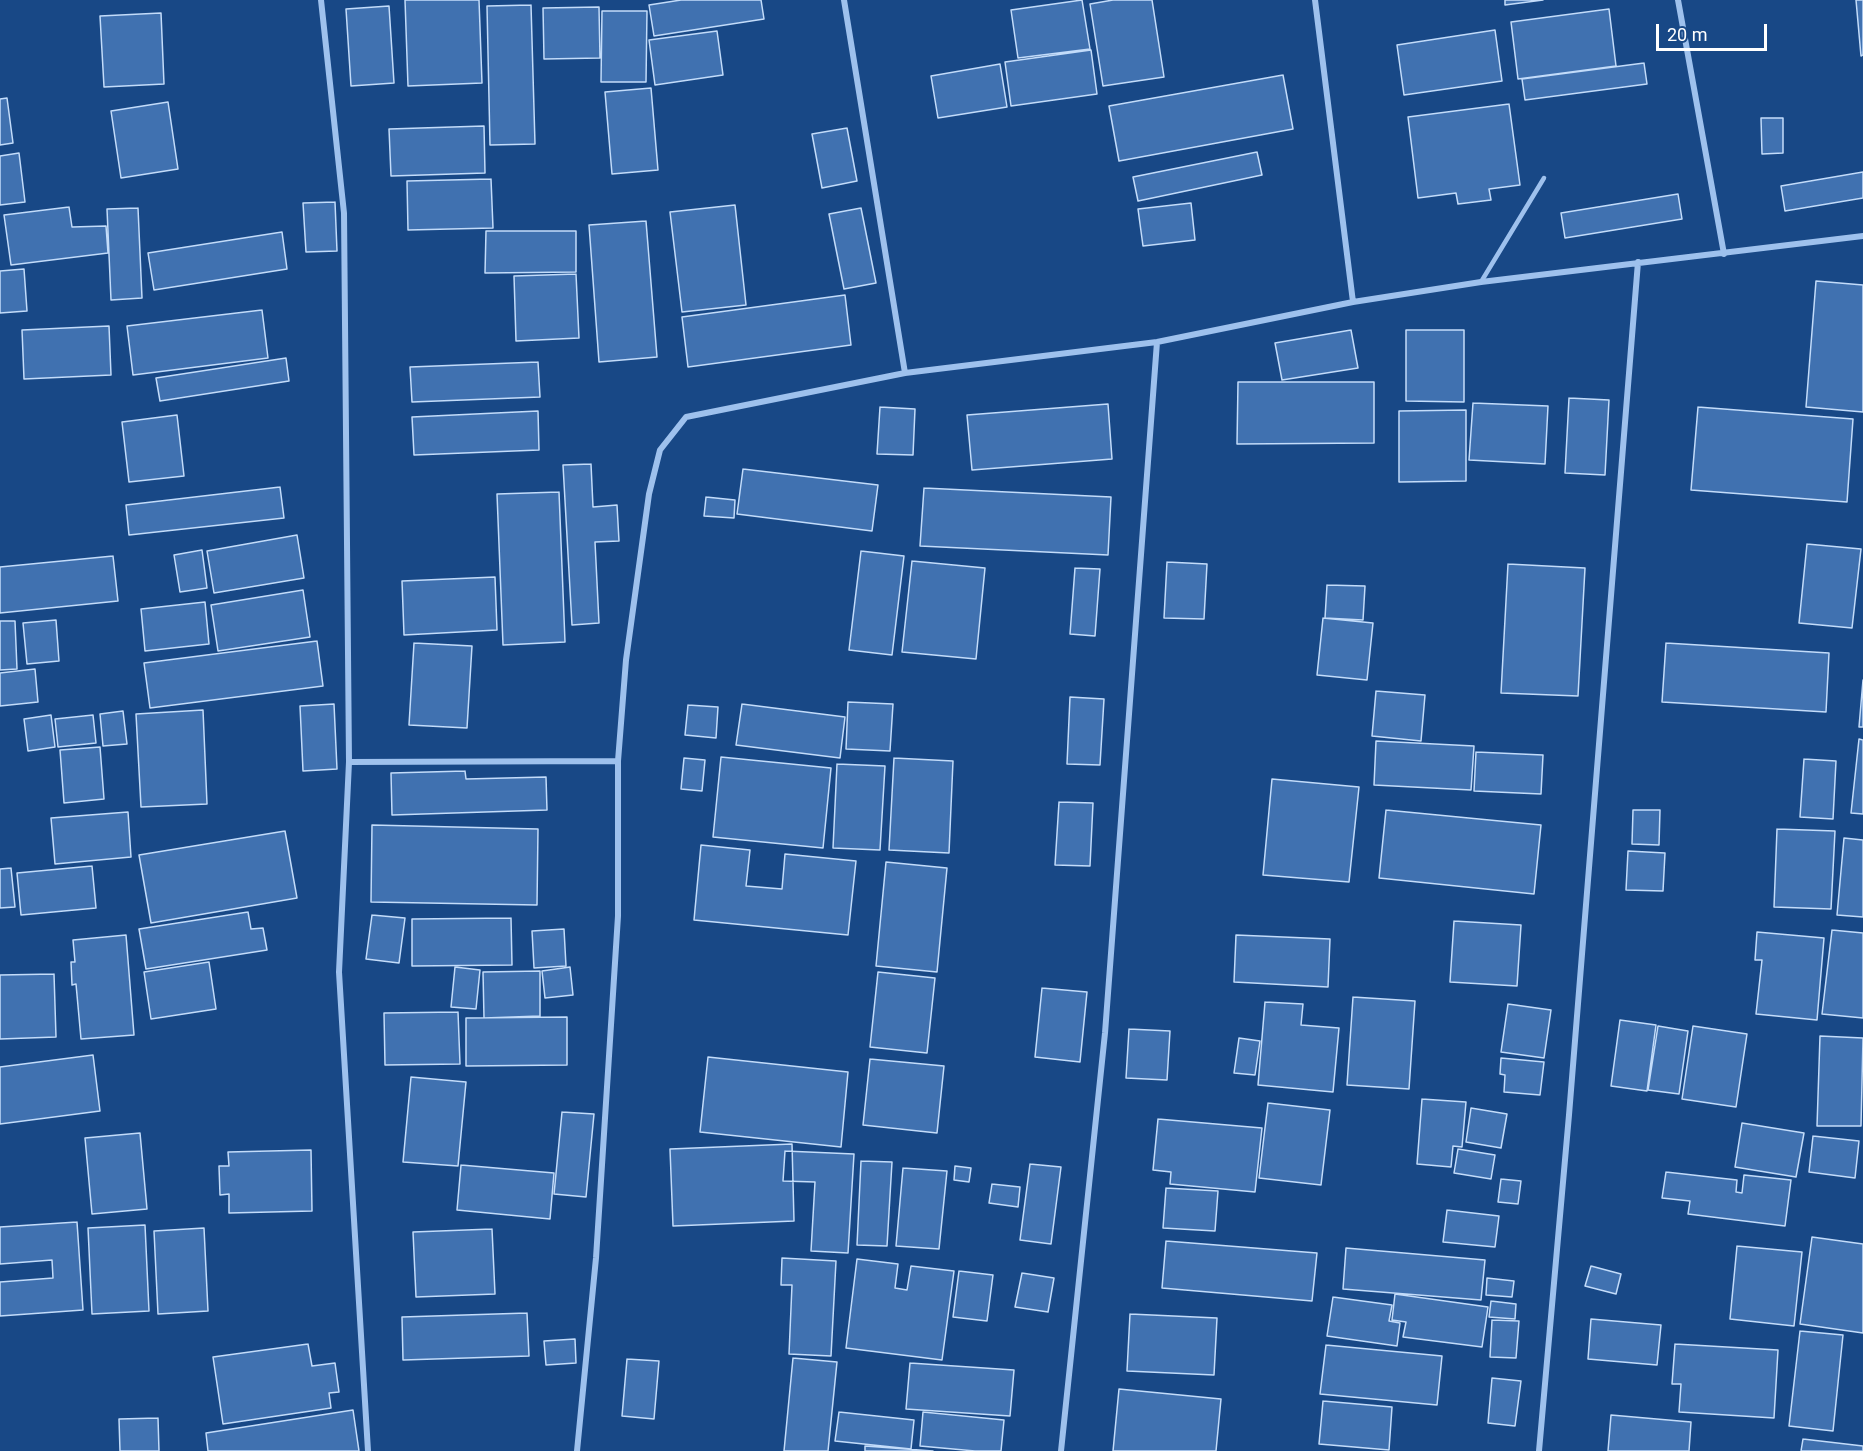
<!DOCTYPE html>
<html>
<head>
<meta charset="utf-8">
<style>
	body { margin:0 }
	#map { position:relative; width:1863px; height:1451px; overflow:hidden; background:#184886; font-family:Roboto,sans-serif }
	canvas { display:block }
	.scale { position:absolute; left:1656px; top:24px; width:111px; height:27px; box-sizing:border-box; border:3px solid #fff; border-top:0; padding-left:8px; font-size:18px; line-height:21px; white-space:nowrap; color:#fff; -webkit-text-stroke:4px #184886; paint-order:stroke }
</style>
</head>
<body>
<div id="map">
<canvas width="1863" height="1451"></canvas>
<div class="scale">20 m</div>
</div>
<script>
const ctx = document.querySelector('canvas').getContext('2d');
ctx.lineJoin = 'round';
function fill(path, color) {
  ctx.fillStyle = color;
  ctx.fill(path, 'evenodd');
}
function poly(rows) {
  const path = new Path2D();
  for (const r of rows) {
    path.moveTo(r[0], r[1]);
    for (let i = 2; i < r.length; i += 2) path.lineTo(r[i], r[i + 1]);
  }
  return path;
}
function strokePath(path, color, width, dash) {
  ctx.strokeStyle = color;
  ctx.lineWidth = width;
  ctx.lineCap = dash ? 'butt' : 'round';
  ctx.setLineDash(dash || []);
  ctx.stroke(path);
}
const building = poly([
	[405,0,479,0,482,83,408,86,405,0],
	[681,0,761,0,764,19,654,36,649,5,681,0],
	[1082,0,1090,49,1018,58,1011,10,1082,0],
	[1113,0,1152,0,1164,77,1103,86,1090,4,1113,0],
	[1505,0,1543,0,1505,5,1505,0],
	[1856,0,1863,0,1863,55,1861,56,1856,0],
	[531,5,535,144,490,145,487,6,531,5],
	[389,6,394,83,351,86,346,9,389,6],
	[599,7,600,58,544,59,543,8,599,7],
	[1609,9,1616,66,1518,79,1511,22,1609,9],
	[602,11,647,11,646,82,601,82,602,11],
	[161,13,164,84,104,87,100,16,161,13],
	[1495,30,1502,81,1404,95,1397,45,1495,30],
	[717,31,723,75,655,85,649,40,717,31],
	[1091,50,1097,94,1011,106,1005,62,1091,50],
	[1644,63,1647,84,1525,100,1522,79,1644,63],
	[1000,64,1007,107,938,118,931,76,1000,64],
	[1283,75,1293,129,1119,161,1109,106,1283,75],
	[651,88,658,170,612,174,605,92,651,88],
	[7,98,13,143,0,145,0,99,7,98],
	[168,102,178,169,121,178,111,111,168,102],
	[1509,104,1520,185,1489,189,1491,200,1458,204,1456,193,1418,198,1408,117,1509,104],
	[1761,118,1783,118,1783,153,1762,154,1761,118],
	[484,126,485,173,391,176,389,129,484,126],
	[847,128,857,181,822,188,812,134,847,128],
	[1257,152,1262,175,1138,201,1133,177,1257,152],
	[19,153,25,202,0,205,0,156,19,153],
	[1863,172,1863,198,1785,211,1781,186,1863,172],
	[491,179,493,228,408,230,407,181,491,179],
	[1678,194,1682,219,1565,238,1561,213,1678,194],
	[335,202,337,251,306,252,303,203,335,202],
	[1191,203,1195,240,1143,246,1138,209,1191,203],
	[735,205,746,305,682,312,670,212,735,205],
	[69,207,72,227,106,226,108,253,11,265,4,215,69,207],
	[138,208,142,298,111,300,107,209,138,208],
	[861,208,876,283,844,289,829,214,861,208],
	[646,221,657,357,599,362,589,225,646,221],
	[486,231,576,231,576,272,485,273,486,231],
	[282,232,287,269,154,290,148,253,282,232],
	[24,269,27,311,0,313,0,271,24,269],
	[576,274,579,338,516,341,514,276,576,274],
	[1816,281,1863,285,1863,412,1806,407,1816,281],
	[845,295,851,345,688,367,682,317,845,295],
	[262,310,268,358,133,375,127,326,262,310],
	[109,326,111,375,24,379,22,330,109,326],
	[1351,330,1358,368,1282,380,1275,343,1351,330],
	[1406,330,1464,330,1464,402,1406,401,1406,330],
	[286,358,289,381,160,401,156,378,286,358],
	[538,362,540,397,412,402,410,367,538,362],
	[1238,382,1374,382,1374,443,1237,444,1238,382],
	[1569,398,1609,400,1605,475,1565,473,1569,398],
	[1473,403,1548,406,1545,464,1469,460,1473,403],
	[1108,404,1112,459,972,470,967,415,1108,404],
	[880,407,915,409,913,455,877,454,880,407],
	[1698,407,1853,419,1847,502,1691,490,1698,407],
	[1466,410,1466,481,1399,482,1399,411,1466,410],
	[538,411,539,450,414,455,412,417,538,411],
	[177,415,184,476,129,482,122,422,177,415],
	[591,464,593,507,617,505,619,541,595,542,599,623,572,625,563,465,591,464],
	[743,469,878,485,872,531,737,514,743,469],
	[280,487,284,518,129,535,126,505,280,487],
	[924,488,1111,497,1108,555,920,546,924,488],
	[559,492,565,642,503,645,497,494,559,492],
	[706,497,735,500,734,518,704,516,706,497],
	[297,535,304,578,214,593,207,551,297,535],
	[1807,544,1861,549,1852,628,1799,623,1807,544],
	[202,550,207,588,180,592,174,555,202,550],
	[861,551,904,556,892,655,849,650,861,551],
	[113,556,118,601,0,613,0,567,113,556],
	[912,561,985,568,976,659,902,652,912,561],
	[1167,562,1207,564,1204,619,1164,618,1167,562],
	[1508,564,1585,568,1578,696,1501,693,1508,564],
	[1075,568,1100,569,1095,636,1070,634,1075,568],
	[495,577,497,630,404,635,402,581,495,577],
	[1327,585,1365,586,1363,620,1325,618,1327,585],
	[303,590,310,637,218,651,211,605,303,590],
	[205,602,209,644,145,651,141,609,205,602],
	[1323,618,1373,623,1367,680,1317,675,1323,618],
	[56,620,59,661,27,664,23,623,56,620],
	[0,621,15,621,17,669,0,670,0,621],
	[317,641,323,686,150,708,144,663,317,641],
	[414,643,472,646,467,728,409,725,414,643],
	[1666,643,1829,653,1826,712,1662,702,1666,643],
	[35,669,38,702,0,706,0,673,35,669],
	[1863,680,1863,727,1859,727,1863,680],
	[1376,691,1425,695,1421,741,1372,736,1376,691],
	[1070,697,1104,699,1100,765,1067,764,1070,697],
	[848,702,893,704,890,751,846,749,848,702],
	[334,704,337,769,303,771,300,706,334,704],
	[742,704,845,717,840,758,736,745,742,704],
	[688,705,718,707,716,738,685,735,688,705],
	[203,710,207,804,141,807,136,714,203,710],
	[123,711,127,744,103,746,100,714,123,711],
	[51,715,55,747,28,751,24,719,51,715],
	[93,715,96,743,58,747,55,719,93,715],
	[1859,739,1863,740,1863,814,1851,813,1859,739],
	[1376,741,1474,746,1471,790,1374,785,1376,741],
	[100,747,104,799,64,803,60,750,100,747],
	[1476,752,1543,755,1541,794,1474,791,1476,752],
	[721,757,831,768,823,848,713,837,721,757],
	[684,758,705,760,702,791,681,789,684,758],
	[894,758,953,761,949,853,889,850,894,758],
	[1804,759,1836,761,1833,819,1800,817,1804,759],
	[837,764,885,766,880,850,833,848,837,764],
	[465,771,466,779,546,777,547,810,392,815,391,773,465,771],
	[1272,779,1359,787,1349,882,1263,875,1272,779],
	[1059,802,1093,803,1090,866,1055,865,1059,802],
	[1386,810,1541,825,1534,894,1379,878,1386,810],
	[1633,810,1660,810,1659,845,1632,844,1633,810],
	[128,812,131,857,55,864,51,818,128,812],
	[372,825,538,829,537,905,371,902,372,825],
	[1777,829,1835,831,1831,909,1774,907,1777,829],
	[285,831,297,898,151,923,139,855,285,831],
	[1844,838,1863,840,1863,917,1837,915,1844,838],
	[701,845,750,850,746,886,782,889,785,854,856,861,848,935,694,920,701,845],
	[1628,851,1665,853,1663,891,1626,890,1628,851],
	[886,862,947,868,937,972,876,966,886,862],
	[92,866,96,908,21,915,17,873,92,866],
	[11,868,15,907,0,908,0,869,11,868],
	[248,912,251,929,263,928,267,950,146,969,139,929,248,912],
	[372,915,405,918,399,963,366,959,372,915],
	[511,918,512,965,412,966,412,919,511,918],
	[1454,921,1521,925,1517,986,1450,982,1454,921],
	[564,929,566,966,534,968,532,931,564,929],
	[1832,930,1863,933,1863,1018,1822,1014,1832,930],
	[1757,932,1824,938,1817,1020,1756,1014,1762,960,1755,960,1757,932],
	[126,935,134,1035,81,1039,76,984,72,985,71,962,75,962,73,940,126,935],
	[1236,935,1330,939,1328,987,1234,982,1236,935],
	[209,962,216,1009,151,1019,144,972,209,962],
	[455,967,480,970,476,1009,451,1007,455,967],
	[570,967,573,995,545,998,542,971,570,967],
	[540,971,540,1016,484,1018,483,972,540,971],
	[878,972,935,978,927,1053,870,1047,878,972],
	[54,974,56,1037,0,1039,0,975,54,974],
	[1042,988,1087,992,1080,1062,1035,1057,1042,988],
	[1353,997,1415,1001,1409,1089,1347,1085,1353,997],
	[1265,1002,1303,1004,1301,1025,1339,1028,1333,1092,1258,1085,1265,1002],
	[1508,1004,1551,1010,1544,1058,1501,1052,1508,1004],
	[458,1012,460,1064,385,1065,384,1013,458,1012],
	[567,1017,567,1065,466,1066,466,1018,567,1017],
	[1620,1020,1656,1025,1647,1091,1611,1086,1620,1020],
	[1658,1026,1688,1031,1679,1094,1648,1090,1658,1026],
	[1693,1026,1747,1034,1736,1107,1682,1099,1693,1026],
	[1129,1029,1170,1031,1167,1080,1126,1078,1129,1029],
	[1820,1036,1863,1038,1861,1126,1817,1126,1820,1036],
	[1239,1038,1260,1041,1255,1075,1234,1073,1239,1038],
	[93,1055,100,1111,0,1124,0,1067,93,1055],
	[708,1057,848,1072,841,1147,700,1132,708,1057],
	[1501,1058,1544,1062,1540,1095,1504,1092,1505,1075,1500,1074,1501,1058],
	[870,1059,944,1066,937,1133,863,1125,870,1059],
	[411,1077,466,1082,458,1166,403,1162,411,1077],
	[1422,1099,1466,1102,1462,1147,1453,1146,1451,1167,1417,1164,1422,1099],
	[1268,1103,1330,1110,1321,1185,1259,1178,1268,1103],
	[1471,1108,1507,1114,1501,1148,1466,1142,1471,1108],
	[562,1112,594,1114,586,1197,554,1194,562,1112],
	[1158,1119,1262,1128,1255,1192,1170,1184,1171,1172,1153,1170,1158,1119],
	[1742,1123,1804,1133,1796,1177,1735,1167,1742,1123],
	[140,1133,147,1209,92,1214,85,1138,140,1133],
	[1813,1136,1859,1141,1855,1178,1809,1172,1813,1136],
	[792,1144,794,1221,673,1226,670,1149,792,1144],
	[1458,1149,1495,1155,1491,1179,1454,1173,1458,1149],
	[311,1150,312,1211,229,1213,229,1194,220,1195,219,1166,229,1166,228,1152,311,1150],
	[785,1151,854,1154,848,1253,811,1251,815,1182,783,1181,785,1151],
	[861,1161,892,1162,887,1246,857,1245,861,1161],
	[1030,1164,1061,1167,1051,1244,1020,1240,1030,1164],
	[461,1165,554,1173,550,1219,457,1210,461,1165],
	[955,1166,971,1168,969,1182,954,1180,955,1166],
	[903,1168,947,1171,939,1249,896,1246,903,1168],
	[1666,1172,1737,1180,1736,1192,1742,1193,1744,1175,1791,1180,1785,1226,1688,1214,1690,1201,1662,1198,1666,1172],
	[1501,1179,1521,1181,1518,1204,1498,1202,1501,1179],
	[992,1184,1020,1187,1018,1207,989,1203,992,1184],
	[1166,1188,1218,1191,1215,1231,1163,1228,1166,1188],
	[1447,1210,1499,1216,1495,1247,1443,1242,1447,1210],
	[77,1222,83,1310,0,1316,0,1282,53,1278,52,1260,0,1264,0,1227,77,1222],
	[145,1225,149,1311,92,1314,88,1228,145,1225],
	[204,1228,208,1311,158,1314,154,1231,204,1228],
	[492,1229,495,1294,416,1297,413,1232,492,1229],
	[1812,1237,1863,1244,1863,1333,1800,1324,1812,1237],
	[1166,1241,1317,1253,1312,1301,1162,1288,1166,1241],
	[1737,1246,1802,1252,1794,1326,1730,1319,1737,1246],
	[1346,1248,1485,1260,1481,1300,1343,1289,1346,1248],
	[782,1258,836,1261,831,1356,789,1354,792,1285,781,1285,782,1258],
	[857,1259,898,1264,895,1288,907,1290,911,1266,954,1271,942,1360,846,1348,857,1259],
	[1591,1266,1621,1274,1616,1294,1585,1286,1591,1266],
	[959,1271,993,1275,987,1321,953,1317,959,1271],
	[1022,1273,1054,1278,1048,1312,1015,1307,1022,1273],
	[1487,1278,1514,1281,1512,1297,1486,1295,1487,1278],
	[1395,1294,1488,1307,1482,1347,1403,1337,1406,1322,1392,1320,1395,1294],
	[1333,1297,1392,1305,1389,1321,1400,1323,1397,1346,1327,1336,1333,1297],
	[1491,1301,1516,1304,1515,1319,1489,1317,1491,1301],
	[527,1313,529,1356,403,1360,402,1317,527,1313],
	[1130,1314,1217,1318,1214,1375,1127,1371,1130,1314],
	[1591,1319,1661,1325,1657,1365,1588,1359,1591,1319],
	[1492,1320,1519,1321,1516,1358,1490,1357,1492,1320],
	[1800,1331,1843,1335,1833,1431,1789,1426,1800,1331],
	[575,1339,576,1363,546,1365,544,1341,575,1339],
	[308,1344,312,1366,335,1363,339,1392,329,1393,331,1408,223,1424,213,1357,308,1344],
	[1675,1344,1778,1350,1774,1418,1679,1412,1681,1384,1672,1384,1675,1344],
	[1326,1345,1442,1356,1437,1405,1320,1394,1326,1345],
	[793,1358,837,1362,828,1451,784,1451,793,1358],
	[627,1359,659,1361,654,1419,622,1416,627,1359],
	[910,1363,1014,1370,1010,1416,906,1409,910,1363],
	[1492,1378,1521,1381,1515,1426,1488,1423,1492,1378],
	[1119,1389,1221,1399,1216,1451,1113,1451,1119,1389],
	[1323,1401,1392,1407,1389,1450,1319,1444,1323,1401],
	[353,1410,359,1451,208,1451,206,1433,353,1410],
	[839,1412,914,1420,911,1449,835,1441,839,1412],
	[923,1412,1004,1420,1001,1451,975,1451,920,1446,923,1412],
	[1611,1415,1691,1422,1689,1451,1608,1451,1611,1415],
	[158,1418,159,1451,120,1451,119,1419,158,1418],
	[1803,1439,1863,1446,1863,1451,1801,1451,1803,1439],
	[865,1446,933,1451,865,1451,865,1446]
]);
const lane = poly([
	[1481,282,1544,178]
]);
const street = poly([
	[321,0,344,213,349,762,339,972,368,1451],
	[844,0,905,373],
	[1315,0,1353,302],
	[1678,0,1724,254],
	[349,762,618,761],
	[577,1451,596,1258,618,916,618,761,626,660,649,494,660,450,686,417,905,373,1157,342,1353,302,1481,282,1863,236],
	[1061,1451,1105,1033,1157,342],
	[1539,1451,1569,1115,1638,262]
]);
fill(building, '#4071b0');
strokePath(building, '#c3dcfa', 1.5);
strokePath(lane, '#9ec1ed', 4.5);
strokePath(street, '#9ec1ed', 6);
</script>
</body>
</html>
